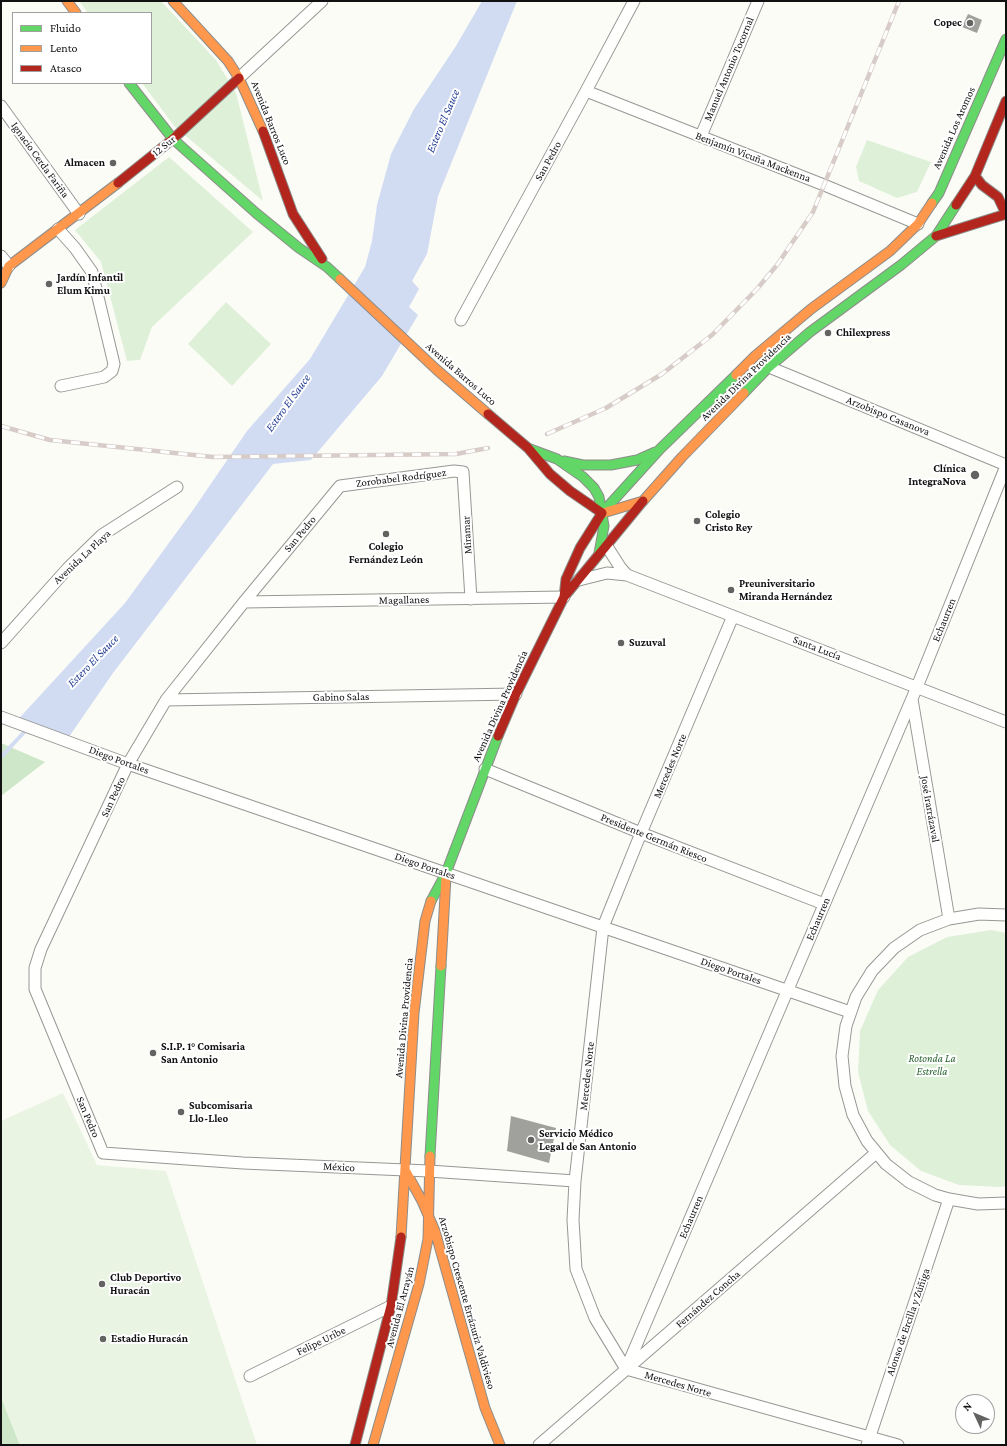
<!DOCTYPE html>
<html>
<head>
<meta charset="utf-8">
<style>
	body { margin:0 }
	#map { position:relative; width:1007px; height:1446px; overflow:hidden; background:#fcfcf7; font-family:"Crimson Pro",serif }
	canvas { display:block }
	.frame { position:absolute; inset:0; border:2px solid #111; pointer-events:none }
	.legend { position:absolute; left:12px; top:12px; width:140px; height:72px; box-sizing:border-box; background:#fff; border:1px solid #a0a0a0; margin:0; padding:5px 7px; list-style:none; font-size:12px; color:#111 }
	.legend li { display:flex; align-items:center; gap:8px; height:20px }
	.legend b { width:20px; border:1px solid #a0a0a0 }
	.north { position:absolute; left:955px; top:1394px; width:40px; height:40px; box-sizing:border-box; background:#fff; border:1px solid #a0a0a0; border-radius:50%; rotate:314deg; font-size:11px; font-weight:700; line-height:16px; text-align:center; color:#111 }
	.north::after { content:''; display:block; margin:auto; width:14px; height:18px; background:#636362; clip-path:polygon(50% 0,100% 100%,50% 72%,0 100%) }
</style>
</head>
<body>
<div id="map">
<canvas width="1007" height="1446"></canvas>
<div class="frame"></div>
<ul class="legend">
<li><b style="height:5px;background:#63d668"></b>Fluido</li>
<li><b style="height:5px;background:#ff974d"></b>Lento</li>
<li><b style="height:5px;background:#b3261e"></b>Atasco</li>
</ul>
<div class="north">N</div>
</div>
<script>
const ctx = document.querySelector('canvas').getContext('2d');
ctx.lineJoin = 'round';
function fill(path, color) {
  ctx.fillStyle = color;
  ctx.fill(path, 'evenodd');
}
function poly(rows) {
  const path = new Path2D();
  for (const r of rows) {
    path.moveTo(r[0], r[1]);
    for (let i = 2; i < r.length; i += 2) path.lineTo(r[i], r[i + 1]);
  }
  return path;
}
function strokePath(path, color, width, dash) {
  ctx.strokeStyle = color;
  ctx.lineWidth = width;
  ctx.lineCap = dash ? 'butt' : 'round';
  ctx.setLineDash(dash || []);
  ctx.stroke(path);
}
function drawText(font, color, halo, rows, align = 'center') {
  ctx.font = font + ' "Crimson Pro",serif';
  ctx.lineWidth = 4;
  ctx.setLineDash([]);
  ctx.textBaseline = 'middle';
  ctx.strokeStyle = halo;
  ctx.fillStyle = color;
  for (const [text, x, y, turn = 0] of rows) {
    ctx.save();
    ctx.translate(x, y);
    ctx.rotate((+turn || 0) * Math.PI / 180);
    ctx.textAlign = isNaN(turn) ? turn : align;
    if (halo) ctx.strokeText(text, 0, 0);
    ctx.fillText(text, 0, 0);
    ctx.restore();
  }
}
const green = poly([
	[79,1,161,1,216,60,236,93,263,201,175,127,142,83,151,83,151,13,88,13],
	[867,140,931,162,917,192,897,198,859,181,856,167],
	[169,157,253,232,152,327,140,360,127,361,101,262,75,230],
	[226,302,271,344,232,386,188,344],
	[991,930,1006,933,1006,1186,999,1187,959,1185,921,1171,890,1145,868,1111,858,1072,860,1031,878,990,908,957,947,937]
]);
const forest = poly([
	[1,743,45,762,1,796],
	[1,1397,20,1445,1,1445]
]);
const pitch = poly([
	[63,1093,97,1165,166,1171,257,1445,20,1445,1,1397,1,1121]
]);
const water = poly([
	[482,1,517,1,438,196,427,254,412,281,419,289,409,307,418,315,382,376,311,460,273,464,113,673,64,744,12,726,125,603,193,510,247,431,310,359,365,267,372,241,377,205,391,154,414,109,456,46]
]);
const stream = poly([
	[1,757,28,728]
]);
const building = poly([
	[968,14,982,20,977,33,962,27],
	[511,1116,556,1128,549,1163,507,1151]
]);
const street = poly([
	[239,78,322,1],
	[586,91,824,185,918,224],
	[1,106,79,214],
	[701,136,758,1],
	[58,229,75,248,92,272,114,364,112,371,104,377,61,386],
	[1,256,9,266],
	[461,320,586,91,634,1],
	[769,367,1006,465],
	[606,545,620,567,627,575],
	[579,580,607,573,627,575,1006,722],
	[471,599,463,472,454,471,340,486,244,602,166,700,128,764,41,949,35,968,35,989,103,1153,243,1163,429,1171,575,1181],
	[244,602,564,597],
	[733,616,641,833,603,927,575,1181,573,1220,576,1269,595,1318,626,1369,898,1445],
	[1,643,68,568,102,535,177,487],
	[912,699,949,919],
	[166,700,516,694],
	[1,717,128,764,850,1012],
	[485,769,641,833,824,904],
	[1006,915,979,914,949,919,920,930,894,948,872,971,856,997,846,1026,842,1056,845,1086,853,1115,867,1141,886,1164,909,1182,935,1195,949,1199,978,1204,1006,1203],
	[626,1369,917,687,1006,466],
	[250,1376,391,1306],
	[539,1445,876,1153],
	[867,1445,949,1199]
]);
const fast = poly([
	[129,83,173,139,256,213,299,248,327,267,340,279],
	[932,203,939,193,1006,39],
	[744,393,769,367,810,332,901,265,936,236,956,205],
	[530,449,557,459,583,477,594,488,599,497,604,526,599,553],
	[564,461,583,465,611,465,637,460,655,452],
	[602,513,660,449,736,375],
	[431,901,446,873,498,736],
	[430,1156,441,966]
]);
const slow = poly([
	[67,1,76,13],
	[173,1,228,61,239,78,263,131],
	[340,279,437,370,488,414],
	[1,283,9,266,118,183],
	[736,375,755,356,811,309,890,251,918,224,932,203],
	[603,513,643,501,682,457,744,393],
	[441,966,446,877],
	[405,1170,422,1201,435,1231,485,1408,500,1445],
	[401,1237,414,1013,425,921,431,901],
	[373,1445,419,1284,428,1239,430,1156]
]);
const jam = poly([
	[263,131,293,214,322,259],
	[975,176,982,185,998,197,1006,214],
	[118,183,173,139,239,78],
	[956,205,975,176,1006,101],
	[936,236,1006,214],
	[488,414,528,448,550,474,570,491,602,513],
	[564,597,566,579,580,548,602,513],
	[498,736,516,694,564,597,643,501],
	[355,1445,391,1306,401,1237]
]);
const rail = poly([
	[1,426,50,440,213,457,456,454,488,448],
	[547,434,606,408,662,374,712,335,757,289,777,265,813,212,899,1]
]);
const markers = [
	[970,23,4,"#636362"],
	[113,163,4,"#636362"],
	[49,284,4,"#636362"],
	[828,333,4,"#636362"],
	[975,475,5,"#636362"],
	[697,521,4,"#636362"],
	[386,534,4,"#636362"],
	[731,590,4,"#636362"],
	[621,643,4,"#636362"],
	[153,1053,4,"#636362"],
	[181,1112,4,"#636362"],
	[531,1140,4,"#636362"],
	[102,1284,4,"#636362"],
	[103,1339,4,"#636362"]
];
const poiNames = [
	["Copec",962,23,"right"],
	["Almacen",105,163,"right"],
	["Jardín Infantil",57,278],
	["Elum Kimu",57,291],
	["Chilexpress",836,333],
	["Clínica",966,469,"right"],
	["IntegraNova",966,482,"right"],
	["Colegio",705,515],
	["Cristo Rey",705,528],
	["Colegio",386,547,"center"],
	["Fernández León",386,560,"center"],
	["Preuniversitario",739,584],
	["Miranda Hernández",739,597],
	["Suzuval",629,643],
	["S.I.P. 1° Comisaria",161,1047],
	["San Antonio",161,1060],
	["Subcomisaria",189,1106],
	["Llo-Lleo",189,1119],
	["Servicio Médico",539,1134],
	["Legal de San Antonio",539,1147],
	["Club Deportivo",110,1278],
	["Huracán",110,1291],
	["Estadio Huracán",111,1339]
];
const streetNames = [
	["Manuel Antonio Tocornal",729,69,-67],
	["Avenida Barros Luco",271,123,68],
	["Avenida Los Aromos",954,128,-66],
	["12 Sur",164,146,-39],
	["Benjamín Vicuña Mackenna",753,157,21],
	["Ignacio Cerda Fariña",40,160,54],
	["San Pedro",548,161,-61],
	["Avenida Barros Luco",461,374,41],
	["Avenida Divina Providencia",746,377,-44],
	["Arzobispo Casanova",888,416,22],
	["Zorobabel Rodríguez",401,478,-7],
	["San Pedro",300,534,-50],
	["Miramar",467,535,-93],
	["Avenida La Playa",82,557,-43],
	["Magallanes",404,600,-1],
	["Echaurren",944,620,-68],
	["Santa Lucía",817,648,21],
	["Gabino Salas",341,697,-1],
	["Avenida Divina Providencia",500,706,-66],
	["Diego Portales",119,760,20],
	["Mercedes Norte",670,766,-67],
	["San Pedro",113,797,-65],
	["José Irarrázaval",930,809,80],
	["Presidente Germán Riesco",654,838,22],
	["Diego Portales",425,866,19],
	["Echaurren",818,919,-67],
	["Diego Portales",731,971,19],
	["Avenida Divina Providencia",404,1018,-85],
	["Mercedes Norte",587,1076,-84],
	["San Pedro",88,1117,67],
	["México",339,1167,3],
	["Echaurren",691,1217,-67],
	["Fernández Concha",708,1299,-41],
	["Arzobispo Crescente Errázuriz Valdivieso",467,1303,74],
	["Avenida El Arrayán",400,1307,-75],
	["Alonso de Ercilla y Zúñiga",908,1322,-71],
	["Felipe Uribe",321,1341,-26],
	["Mercedes Norte",678,1384,16]
];
const parkNames = [
	["Rotonda La",932,1059],
	["Estrella",932,1072]
];
const waterNames = [
	["Estero El Sauce",443,121,-67],
	["Estero El Sauce",288,403,-54],
	["Estero El Sauce",93,661,-46]
];
fill(green, '#dff0d9');
fill(forest, '#cee7c8');
fill(pitch, '#eaf4e3');
fill(water, '#d1dcf2');
strokePath(stream, '#d1dcf2', 4);
fill(building, '#a0a09c');
strokePath(street, '#979795', 13);
strokePath(fast, '#8d8d8b', 11);
strokePath(slow, '#8d8d8b', 11);
strokePath(jam, '#8d8d8b', 11);
strokePath(street, '#fffffe', 11);
strokePath(fast, '#63d668', 9);
strokePath(slow, '#ff974d', 9);
strokePath(jam, '#b3261e', 9);
strokePath(rail, '#d7ccc7', 4.5);
strokePath(rail, '#fff', 3, [9]);
for (const [x, y, r, color] of markers) {
  const dot = new Path2D();
  dot.arc(x, y, r, 0, 2 * Math.PI);
  ctx.fillStyle = color;
  ctx.fill(dot);
  strokePath(dot, '#fff', 1.5);
}
drawText('bold 11px', '#111', '#fff', poiNames, 'left');
drawText('11px', '#111', '#fff', streetNames);
drawText('italic 11px', '#27622e', '#fff', parkNames);
drawText('italic 12px', '#264096', '#fff', waterNames);
</script>
</body>
</html>
